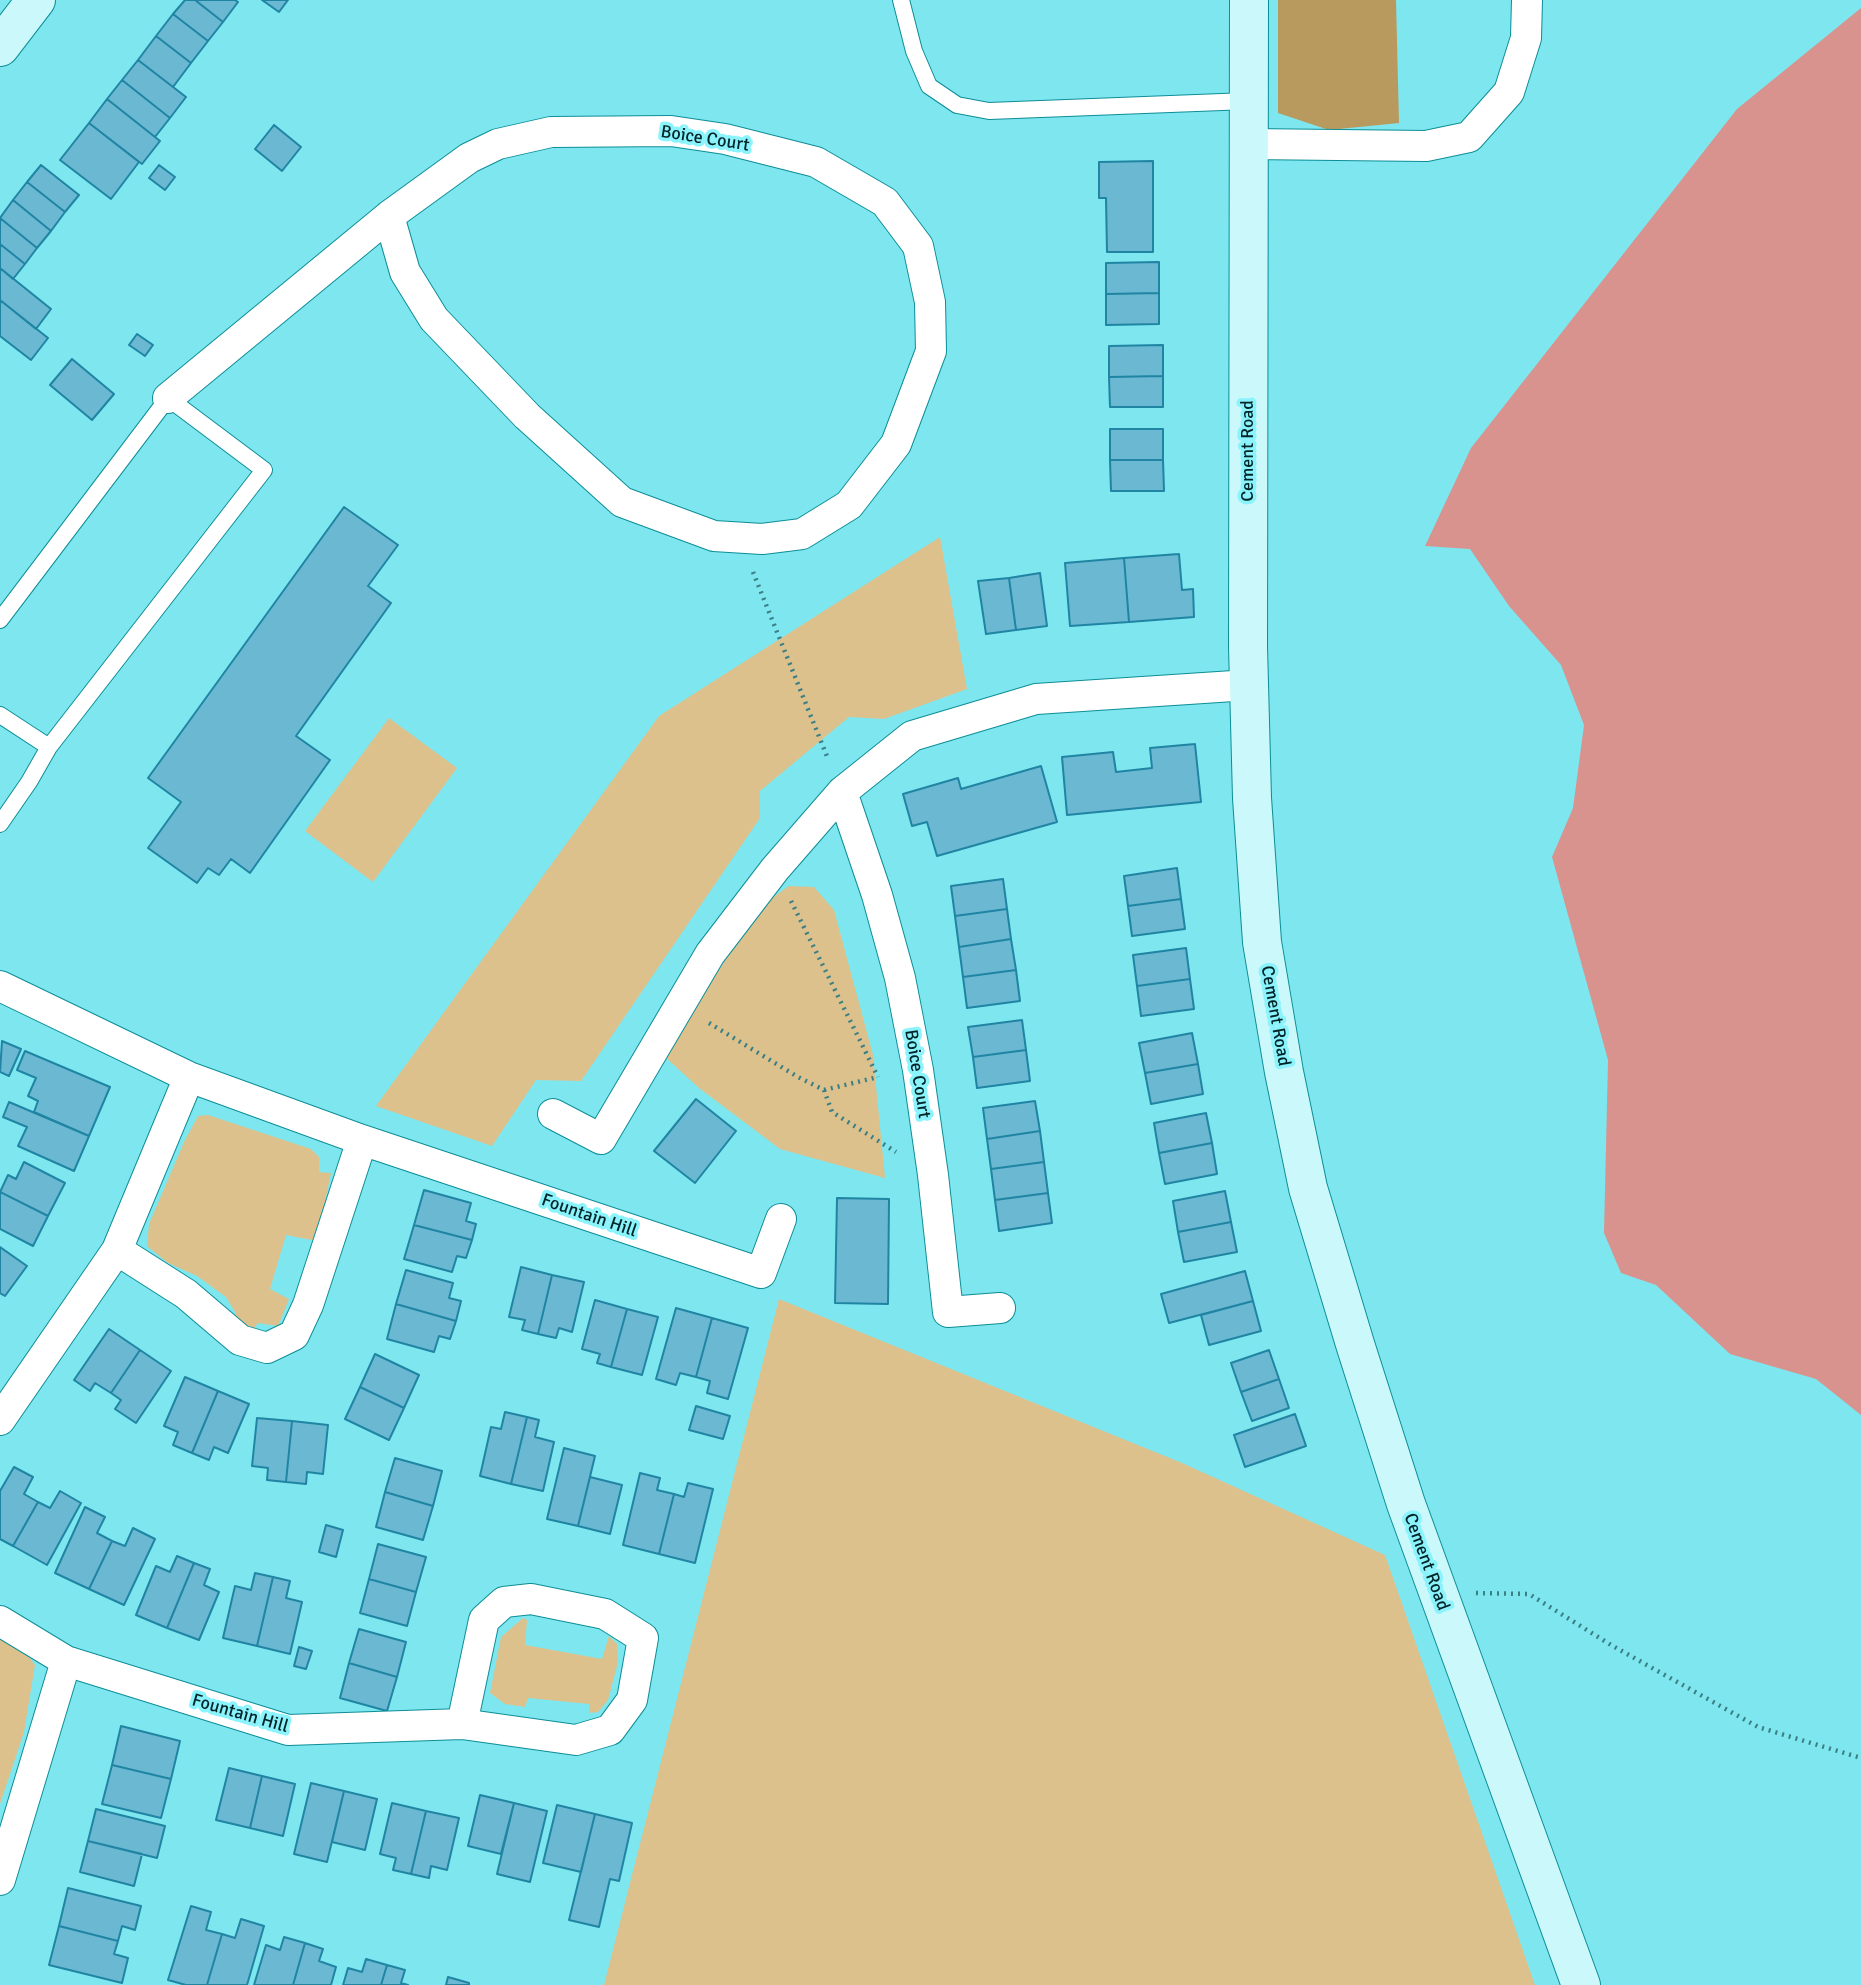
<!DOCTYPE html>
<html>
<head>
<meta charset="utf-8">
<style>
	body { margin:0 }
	canvas { display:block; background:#7de6ef }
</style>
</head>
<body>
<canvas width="1861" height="1985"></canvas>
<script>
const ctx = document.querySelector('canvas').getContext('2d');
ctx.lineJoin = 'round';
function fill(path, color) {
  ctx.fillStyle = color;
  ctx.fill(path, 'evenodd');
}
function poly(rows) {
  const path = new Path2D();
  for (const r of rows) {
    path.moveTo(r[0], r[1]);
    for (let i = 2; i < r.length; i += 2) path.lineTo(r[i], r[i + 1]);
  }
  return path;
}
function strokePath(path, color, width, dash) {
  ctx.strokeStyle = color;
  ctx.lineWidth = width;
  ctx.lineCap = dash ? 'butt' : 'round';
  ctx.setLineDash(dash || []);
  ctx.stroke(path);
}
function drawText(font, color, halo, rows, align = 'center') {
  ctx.font = font + ' Signika,sans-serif';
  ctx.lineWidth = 7;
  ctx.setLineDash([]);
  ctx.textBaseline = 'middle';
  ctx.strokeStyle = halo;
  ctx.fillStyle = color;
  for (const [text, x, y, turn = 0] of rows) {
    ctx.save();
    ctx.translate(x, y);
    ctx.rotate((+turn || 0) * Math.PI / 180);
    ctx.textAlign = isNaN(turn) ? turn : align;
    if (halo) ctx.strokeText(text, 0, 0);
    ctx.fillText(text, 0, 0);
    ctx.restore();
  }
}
const green = poly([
	[940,537,967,689,884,719,849,717,760,791,760,818,581,1081,536,1080,492,1146,376,1106,659,716],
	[389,718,457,768,373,882,305,831],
	[789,886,814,887,834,910,873,1055,885,1178,780,1149,699,1088,664,1056,759,907],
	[208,1115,311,1149,319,1157,319,1172,331,1173,317,1241,286,1235,270,1289,289,1299,278,1326,258,1323,254,1328,237,1325,235,1312,226,1297,197,1276,168,1263,147,1246,149,1224,184,1142,198,1116],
	[779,1299,1182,1463,1385,1555,1535,1985,604,1985],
	[523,1618,527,1620,525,1645,602,1659,609,1636,617,1644,618,1662,608,1700,598,1712,589,1713,589,1704,528,1698,525,1707,505,1704,490,1693,501,1637],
	[0,1638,29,1657,35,1665,24,1732,0,1804]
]);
const forest = poly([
	[1278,0,1396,0,1399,123,1329,130,1278,113]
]);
const water = poly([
	[1861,8,1861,1415,1816,1379,1730,1354,1656,1285,1621,1273,1604,1233,1608,1060,1552,857,1573,808,1584,725,1561,665,1509,606,1470,549,1425,546,1471,448,1737,109]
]);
const building = poly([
	[185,0,195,0,223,22,208,41,173,14,185,0],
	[195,0,235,0,238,2,223,22,195,0],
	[262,0,288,0,279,12,262,0],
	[173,14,208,41,191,63,156,36,173,14],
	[156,36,191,63,173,87,138,60,156,36],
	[138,60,186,97,170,118,122,80,138,60],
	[122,80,170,118,155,137,107,99,122,80],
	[107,99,160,141,142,164,89,123,107,99],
	[89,123,139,162,111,199,60,160,89,123],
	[274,125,301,147,282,171,255,149,274,125],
	[1153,161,1153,252,1107,252,1106,198,1099,198,1099,162,1153,161],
	[41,165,79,195,65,212,27,182,41,165],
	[159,165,175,177,165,190,149,178,159,165],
	[27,182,65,212,51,231,13,200,27,182],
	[13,200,51,231,37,248,0,218,13,200],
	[0,218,37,248,25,264,0,244,0,218],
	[0,244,25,264,13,279,0,268,0,244],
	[1159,262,1159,293,1106,294,1106,263,1159,262],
	[0,268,51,309,36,329,0,300,0,268],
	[1159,293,1159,324,1106,325,1106,294,1159,293],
	[0,300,48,338,31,360,0,336,0,300],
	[137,334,153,345,145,356,129,345,137,334],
	[1163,345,1163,376,1109,377,1109,346,1163,345],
	[72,359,114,394,92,420,50,385,72,359],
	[1163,376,1163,407,1110,407,1109,377,1163,376],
	[1110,429,1163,429,1163,460,1110,460,1110,429],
	[1110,460,1163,460,1164,491,1111,491,1110,460],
	[344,507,398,545,368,586,391,603,296,736,330,760,250,873,231,859,219,875,208,868,197,883,148,848,181,802,148,778,344,507],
	[1179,554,1182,590,1193,589,1194,617,1129,622,1124,558,1179,554],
	[1124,558,1129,622,1070,626,1065,563,1124,558],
	[1040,573,1047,626,1016,630,1009,578,1040,573],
	[1009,578,1016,630,986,634,978,581,1009,578],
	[1195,744,1201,802,1067,815,1062,757,1113,752,1116,772,1152,768,1150,748,1195,744],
	[1041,766,1057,822,937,856,927,822,912,826,903,794,958,778,961,789,1041,766],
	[1177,868,1181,899,1128,906,1124,876,1177,868],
	[1003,879,1007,909,955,916,951,886,1003,879],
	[1181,899,1185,929,1132,936,1128,906,1181,899],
	[1007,909,1011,939,959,947,955,916,1007,909],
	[1011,939,1016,970,963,977,959,947,1011,939],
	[1186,948,1190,979,1137,986,1133,955,1186,948],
	[1016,970,1020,1001,967,1008,963,977,1016,970],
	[1190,979,1194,1009,1141,1016,1137,986,1190,979],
	[1022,1020,1026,1050,973,1057,968,1027,1022,1020],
	[1192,1033,1198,1064,1145,1073,1139,1043,1192,1033],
	[2,1041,21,1049,9,1076,0,1072,2,1041],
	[1026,1050,1030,1081,977,1088,973,1057,1026,1050],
	[25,1051,110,1087,89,1136,34,1112,38,1101,28,1096,36,1078,17,1070,25,1051],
	[1198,1064,1203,1094,1151,1104,1145,1073,1198,1064],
	[696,1099,736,1131,695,1183,654,1151,696,1099],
	[1035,1101,1040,1131,987,1139,983,1108,1035,1101],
	[9,1102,89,1136,74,1171,18,1146,27,1127,3,1117,9,1102],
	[1206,1113,1212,1143,1159,1153,1154,1123,1206,1113],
	[1040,1131,1044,1162,991,1169,987,1139,1040,1131],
	[1212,1143,1217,1174,1165,1184,1159,1153,1212,1143],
	[24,1162,65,1183,48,1216,0,1192,8,1175,16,1179,24,1162],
	[1044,1162,1048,1193,995,1200,991,1169,1044,1162],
	[424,1190,471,1203,466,1221,476,1224,472,1240,414,1225,424,1190],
	[1225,1191,1231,1222,1178,1232,1173,1201,1225,1191],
	[0,1192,48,1216,33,1246,0,1229,0,1192],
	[1048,1193,1052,1223,999,1231,995,1200,1048,1193],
	[837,1198,889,1199,888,1304,835,1303,837,1198],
	[1231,1222,1237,1252,1184,1262,1178,1232,1231,1222],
	[414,1225,472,1240,466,1258,457,1256,452,1272,404,1259,414,1225],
	[0,1247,27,1266,5,1296,0,1293,0,1247],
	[521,1267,552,1275,538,1334,522,1330,525,1320,509,1317,521,1267],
	[406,1270,453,1283,449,1298,461,1301,456,1321,396,1304,406,1270],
	[1245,1271,1253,1301,1169,1323,1161,1294,1245,1271],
	[552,1275,584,1282,572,1332,559,1328,556,1338,538,1334,552,1275],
	[595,1300,627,1309,611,1367,597,1363,600,1354,582,1349,595,1300],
	[1253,1301,1261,1331,1209,1345,1201,1315,1253,1301],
	[396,1304,456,1321,450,1339,439,1336,434,1352,387,1339,396,1304],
	[676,1308,712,1318,696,1377,680,1373,676,1385,656,1379,676,1308],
	[627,1309,658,1317,642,1375,611,1367,627,1309],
	[712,1318,748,1328,728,1399,707,1393,710,1381,696,1377,712,1318],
	[109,1329,140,1350,111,1393,95,1383,90,1391,74,1380,109,1329],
	[140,1350,171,1371,136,1423,115,1409,121,1400,111,1393,140,1350],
	[1269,1350,1279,1379,1241,1392,1231,1363,1269,1350],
	[375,1354,419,1375,404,1408,360,1387,375,1354],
	[185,1377,218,1391,192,1453,173,1445,178,1432,164,1426,185,1377],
	[1279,1379,1289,1408,1252,1421,1241,1392,1279,1379],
	[360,1387,404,1408,389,1440,345,1419,360,1387],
	[218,1391,249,1404,228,1453,214,1447,209,1460,192,1453,218,1391],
	[696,1406,730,1416,723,1439,689,1430,696,1406],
	[505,1412,527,1417,511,1484,480,1476,491,1427,501,1429,505,1412],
	[1295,1414,1306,1446,1245,1467,1234,1435,1295,1414],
	[527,1417,539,1420,535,1437,554,1442,543,1491,511,1484,527,1417],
	[257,1418,292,1421,286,1482,267,1480,268,1468,252,1466,257,1418],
	[292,1421,328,1425,323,1474,307,1472,306,1484,286,1482,292,1421],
	[564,1448,595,1456,578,1526,547,1519,564,1448],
	[395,1458,442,1471,433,1506,385,1492,395,1458],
	[14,1467,33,1477,24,1494,38,1502,13,1546,0,1539,0,1491,14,1467],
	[640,1473,660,1478,657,1490,674,1494,659,1554,623,1545,640,1473],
	[590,1477,622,1485,610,1534,578,1526,590,1477],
	[688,1483,713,1489,695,1563,659,1554,674,1494,684,1497,688,1483],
	[60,1491,81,1503,47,1565,13,1546,38,1502,50,1508,60,1491],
	[385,1492,433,1506,423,1540,376,1527,385,1492],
	[85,1507,105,1517,97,1533,112,1541,89,1589,55,1573,85,1507],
	[326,1525,343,1530,336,1557,319,1552,326,1525],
	[133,1528,155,1539,124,1605,89,1589,112,1541,125,1546,133,1528],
	[378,1544,426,1557,416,1592,369,1579,378,1544],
	[177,1556,194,1563,167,1628,136,1615,156,1566,170,1572,177,1556],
	[194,1563,210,1569,204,1585,219,1592,199,1640,167,1628,194,1563],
	[255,1573,273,1577,257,1646,223,1638,235,1586,251,1590,255,1573],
	[273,1577,290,1581,286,1598,302,1602,290,1654,257,1646,273,1577],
	[369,1579,416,1592,407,1626,360,1613,369,1579],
	[359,1629,406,1642,397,1677,349,1663,359,1629],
	[299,1647,312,1651,306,1669,294,1666,299,1647],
	[349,1663,397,1677,387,1711,340,1698,349,1663],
	[121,1726,180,1741,171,1779,112,1765,121,1726],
	[112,1765,171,1779,161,1818,102,1804,112,1765],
	[229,1768,262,1776,250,1828,216,1820,229,1768],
	[262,1776,295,1784,283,1836,250,1828,262,1776],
	[311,1783,344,1791,327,1862,294,1854,311,1783],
	[344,1791,377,1799,365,1850,332,1842,344,1791],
	[480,1795,514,1803,501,1854,468,1846,480,1795],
	[392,1803,426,1811,411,1874,393,1870,396,1858,380,1854,392,1803],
	[514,1803,547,1811,530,1882,497,1874,514,1803],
	[557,1805,595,1814,581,1872,543,1863,557,1805],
	[96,1809,165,1826,157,1858,88,1841,96,1809],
	[426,1811,459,1818,447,1870,431,1866,429,1878,411,1874,426,1811],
	[595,1814,632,1823,619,1881,610,1879,599,1927,569,1920,595,1814],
	[88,1841,142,1854,134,1886,80,1872,88,1841],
	[68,1888,141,1906,135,1930,122,1926,118,1941,59,1926,68,1888],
	[191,1906,211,1912,206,1930,222,1934,207,1985,186,1985,168,1980,191,1906],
	[241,1919,264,1926,247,1985,207,1985,222,1934,235,1938,241,1919],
	[59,1926,118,1941,114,1954,128,1958,122,1983,49,1965,59,1926],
	[284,1937,305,1943,293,1985,254,1985,266,1945,280,1950,284,1937],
	[305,1943,323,1949,319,1961,336,1967,331,1985,293,1985,305,1943],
	[366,1959,387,1965,381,1985,343,1985,348,1968,362,1972,366,1959],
	[387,1965,405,1970,401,1983,408,1985,381,1985,387,1965],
	[448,1977,469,1983,469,1985,446,1985,448,1977]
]);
const path = poly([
	[753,572,828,759],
	[791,901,878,1077],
	[709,1023,798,1077,824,1090,832,1112,896,1152],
	[824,1090,878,1077],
	[1476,1593,1529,1594,1611,1645,1758,1727,1861,1758]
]);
const lane = poly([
	[901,0,914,51,929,86,957,105,989,111,1248,101],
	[0,620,168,398,264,470,49,747,0,715],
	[0,824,29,782,49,747]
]);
const street = poly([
	[1249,144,1426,146,1469,137,1509,92,1526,38,1527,0],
	[168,398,389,216,469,158,498,144,551,132,671,131,725,139,816,162,885,202,918,246,930,302,931,351,896,444,849,505,802,534,762,539,714,536,622,502,527,416,434,319,405,272,389,216],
	[842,792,877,895,900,978,918,1070,933,1175,948,1312,1000,1308],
	[0,986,189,1077,362,1140,761,1273,781,1219],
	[553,1114,601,1139,710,954,775,869,842,792,912,736,1036,699,1249,685],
	[117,1250,186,1294,240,1340,267,1348,294,1335,308,1305,362,1140],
	[0,1420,117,1250,189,1077],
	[0,1621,66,1661,288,1730,462,1724,576,1740,610,1730,632,1700,643,1638,605,1614,531,1599,504,1602,484,1620,462,1724],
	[0,1880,66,1661]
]);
const secondary = poly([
	[1249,0,1248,646,1252,798,1262,942,1284,1072,1308,1188,1355,1344,1406,1504,1581,1985],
	[0,47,36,0]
]);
const streetNames = [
	["Boice Court",705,139,9],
	["Cement Road",1248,451,-90],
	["Cement Road",1275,1016,80],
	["Boice Court",917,1074,81],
	["Fountain Hill",589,1216,19],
	["Cement Road",1426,1562,70],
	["Fountain Hill",240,1714,16]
];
fill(green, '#ddc18c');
fill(forest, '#b8995e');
fill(water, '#d9938f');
fill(building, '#6bb8d3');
strokePath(building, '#1f85a3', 2);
strokePath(lane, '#0d8e97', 18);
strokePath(street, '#0d8e97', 32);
strokePath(secondary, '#0d8e97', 40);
strokePath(path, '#3b7f84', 4.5, [2, 5]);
strokePath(lane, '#fff', 16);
strokePath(street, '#fff', 30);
strokePath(secondary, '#cbf8fb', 38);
drawText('18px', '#012427', '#8af3fc', streetNames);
</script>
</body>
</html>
